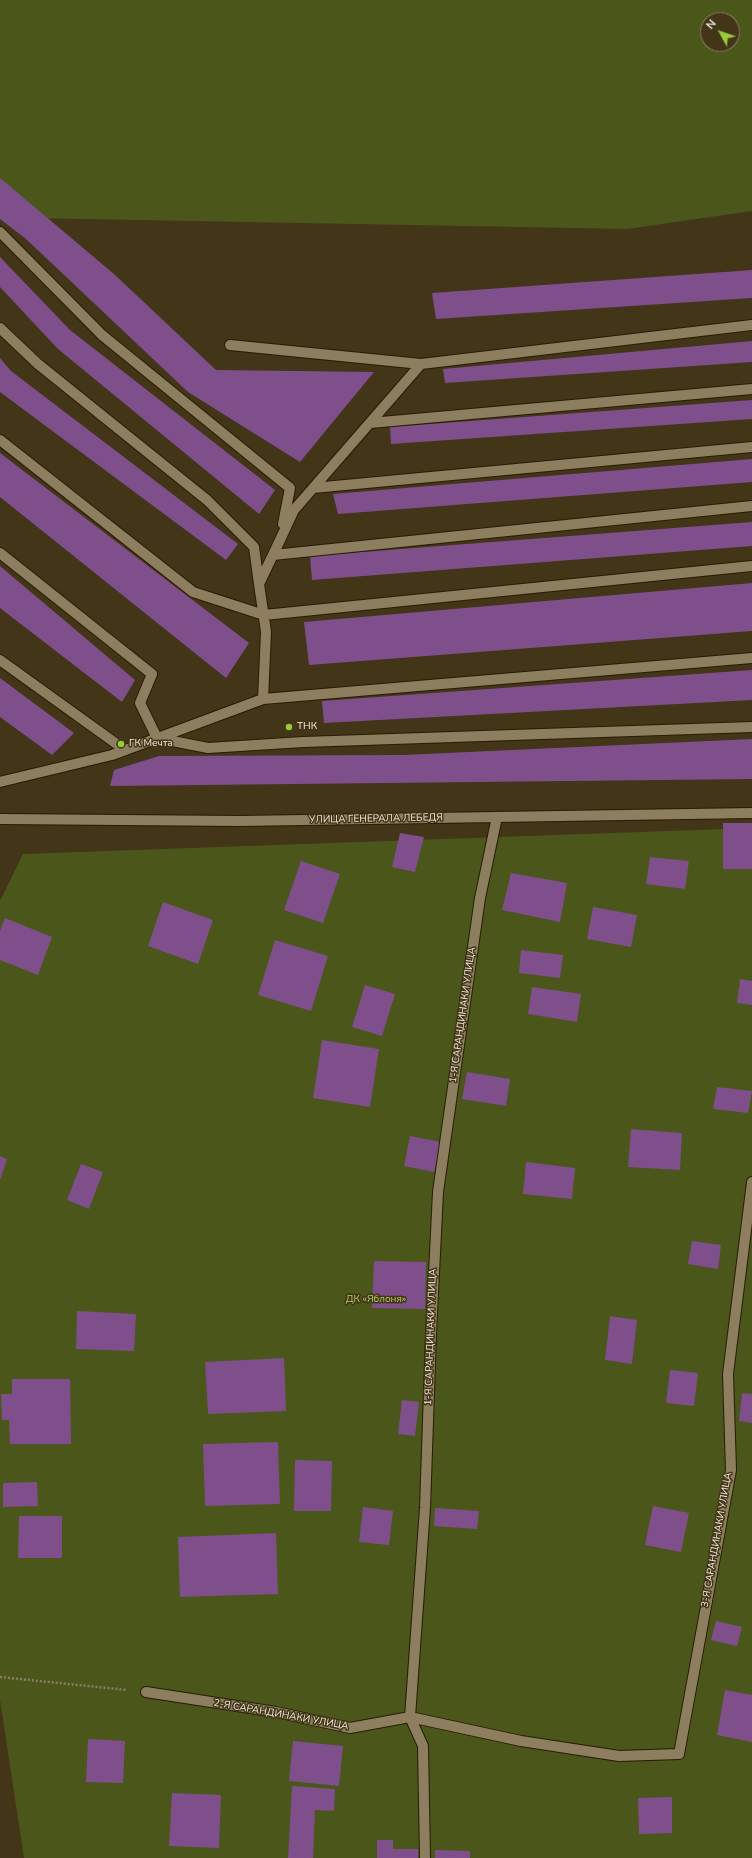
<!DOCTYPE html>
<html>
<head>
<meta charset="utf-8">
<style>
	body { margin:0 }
	#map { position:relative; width:752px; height:1858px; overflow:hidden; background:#423518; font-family:"Nunito Sans",sans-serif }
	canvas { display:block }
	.north { position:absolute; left:700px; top:12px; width:40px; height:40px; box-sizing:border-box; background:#423518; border:1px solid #8a7f66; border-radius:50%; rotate:310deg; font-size:11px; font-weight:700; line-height:16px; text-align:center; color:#f5eddc }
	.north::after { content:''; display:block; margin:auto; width:14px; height:18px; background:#9acb35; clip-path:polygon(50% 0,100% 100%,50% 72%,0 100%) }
</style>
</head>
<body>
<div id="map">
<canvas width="752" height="1858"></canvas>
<div class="north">N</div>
</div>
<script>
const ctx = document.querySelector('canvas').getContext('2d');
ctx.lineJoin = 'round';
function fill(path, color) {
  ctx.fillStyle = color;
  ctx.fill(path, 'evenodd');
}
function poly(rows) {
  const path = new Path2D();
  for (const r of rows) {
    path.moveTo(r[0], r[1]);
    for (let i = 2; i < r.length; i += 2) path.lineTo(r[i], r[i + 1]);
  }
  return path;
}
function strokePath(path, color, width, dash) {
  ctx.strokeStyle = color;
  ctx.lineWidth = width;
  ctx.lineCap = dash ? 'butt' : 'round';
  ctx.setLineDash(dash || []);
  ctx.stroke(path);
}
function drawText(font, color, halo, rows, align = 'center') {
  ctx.font = font + ' "Nunito Sans",sans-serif';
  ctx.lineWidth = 3;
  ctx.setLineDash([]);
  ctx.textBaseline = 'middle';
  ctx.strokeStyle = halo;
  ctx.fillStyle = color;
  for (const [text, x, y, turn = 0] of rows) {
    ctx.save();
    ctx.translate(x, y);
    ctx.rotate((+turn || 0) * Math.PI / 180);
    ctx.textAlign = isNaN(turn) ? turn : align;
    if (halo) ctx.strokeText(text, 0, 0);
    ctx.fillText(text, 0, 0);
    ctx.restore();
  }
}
const green = poly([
	[0,0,752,0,752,211,627,229,28,218,0,179],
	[708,20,732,20,732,44,708,44],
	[752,828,752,1858,24,1858,0,1700,0,901,23,854]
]);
const building = poly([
	[0,178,114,274,216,370,374,372,300,462,188,392,26,239,0,219],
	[0,257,70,330,275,490,259,514,58,349,0,287],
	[752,270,752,298,436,319,432,293],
	[752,341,752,362,445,383,443,369],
	[0,358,11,371,238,544,226,560,0,392],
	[752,400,752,419,391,444,390,427],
	[0,453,249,643,226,678,0,497],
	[752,459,752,482,338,514,333,494],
	[752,522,752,546,312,580,310,556],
	[0,566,135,680,122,702,0,608],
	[752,583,752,631,309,665,304,622],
	[752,670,752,700,324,723,322,701],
	[0,678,74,733,52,755,0,717],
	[752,739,752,779,110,786,114,770,159,756,403,755],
	[723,823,752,823,752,869,723,869],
	[400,833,424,837,415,872,392,867],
	[650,857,689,861,685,889,646,884],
	[301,861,340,874,323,923,284,910],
	[511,873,567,883,560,922,502,910],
	[163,902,213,920,198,964,148,946],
	[593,907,637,915,631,947,587,939],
	[5,918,52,937,38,975,0,960,0,931],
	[275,940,328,956,311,1011,258,995],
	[521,950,563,955,560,978,519,973],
	[740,979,752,981,752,1005,737,1003],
	[365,985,395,994,382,1036,352,1027],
	[532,987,581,994,577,1022,528,1014],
	[322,1040,379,1049,370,1107,313,1098],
	[467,1072,510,1079,506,1106,462,1099],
	[717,1087,752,1091,748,1113,713,1109],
	[631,1129,682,1133,680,1170,628,1167],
	[410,1136,441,1142,434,1172,404,1166],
	[0,1156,7,1159,0,1180],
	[526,1162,575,1168,572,1199,523,1194],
	[81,1164,103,1172,89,1209,67,1200],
	[692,1241,721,1245,718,1269,688,1264],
	[374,1261,426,1262,425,1309,372,1308],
	[77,1311,136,1314,134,1351,76,1349],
	[610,1316,637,1320,632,1364,605,1360],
	[284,1358,286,1411,208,1414,205,1362],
	[670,1370,698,1373,694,1406,666,1403],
	[12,1379,70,1379,71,1444,10,1444,9,1420,2,1420,1,1394,12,1394],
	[742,1393,752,1394,752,1423,739,1421],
	[402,1400,419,1402,415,1436,398,1434],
	[278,1442,280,1504,205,1506,203,1444],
	[295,1460,332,1461,331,1511,294,1511],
	[37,1482,38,1506,3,1507,3,1483],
	[653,1506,689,1513,681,1552,645,1545],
	[363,1507,393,1511,389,1545,359,1542],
	[435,1508,479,1511,477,1529,434,1526],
	[19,1516,62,1516,62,1558,18,1558],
	[276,1533,278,1594,180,1597,178,1537],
	[716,1621,742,1627,737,1646,711,1640],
	[725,1690,752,1695,752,1742,717,1735],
	[88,1739,125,1741,123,1783,86,1782],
	[293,1741,343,1746,339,1786,289,1781],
	[292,1786,335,1789,334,1811,315,1810,313,1858,288,1858],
	[172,1793,221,1795,219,1848,169,1846],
	[672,1797,672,1833,639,1834,638,1798],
	[377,1840,393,1840,393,1849,418,1849,418,1858,377,1858],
	[435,1850,470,1851,470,1858,435,1858]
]);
const path = poly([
	[0,1677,127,1690]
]);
const minor = poly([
	[0,232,102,335,290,488,283,524],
	[0,328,38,364,207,500,254,547,259,584],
	[230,345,421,364],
	[370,423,752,389],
	[0,440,193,592,264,615,752,566],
	[313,488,752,447],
	[0,553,152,674,140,703,157,738,208,748,303,742,752,727],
	[273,555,752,506],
	[0,660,125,750],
	[263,699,266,632,259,584,280,540,294,510,421,364,752,325],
	[0,782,112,755,263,699,752,658],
	[0,819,240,821,752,813],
	[146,1692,276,1712,350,1728,410,1717,521,1741,619,1756,679,1754,731,1470,728,1374,752,1182],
	[425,1858,423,1746,410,1717,425,1508,431,1334,438,1192,480,898,497,817]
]);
const markers = [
	[289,727,4,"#9acb35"],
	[121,744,4,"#9acb35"]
];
const poiNames = [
	["ТНК",297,727],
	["ГК Мечта",129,744]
];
const streetNames = [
	["УЛИЦА ГЕНЕРАЛА ЛЕБЕДЯ",376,819,-1],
	["1-Я САРАНДИНАКИ УЛИЦА",463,1015,-82],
	["1-Я САРАНДИНАКИ УЛИЦА",431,1337,-88],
	["3-Я САРАНДИНАКИ УЛИЦА",717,1540,-80],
	["2-Я САРАНДИНАКИ УЛИЦА",281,1715,10]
];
const parkNames = [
	["ДК «Яблоня»",376,1300]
];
fill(green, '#4a561a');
fill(building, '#7f4f8b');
strokePath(minor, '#281c01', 12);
strokePath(path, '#8a7f66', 2.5, [2, 2]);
strokePath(minor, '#8c7e5f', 10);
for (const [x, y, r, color] of markers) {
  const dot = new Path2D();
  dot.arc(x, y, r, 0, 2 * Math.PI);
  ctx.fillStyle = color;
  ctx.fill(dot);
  strokePath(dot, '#423518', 1.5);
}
drawText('10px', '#f5eddc', '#423518', poiNames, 'left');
drawText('10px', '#f5eddc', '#423518', streetNames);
drawText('10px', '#b6ce61', '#423518', parkNames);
</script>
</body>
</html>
